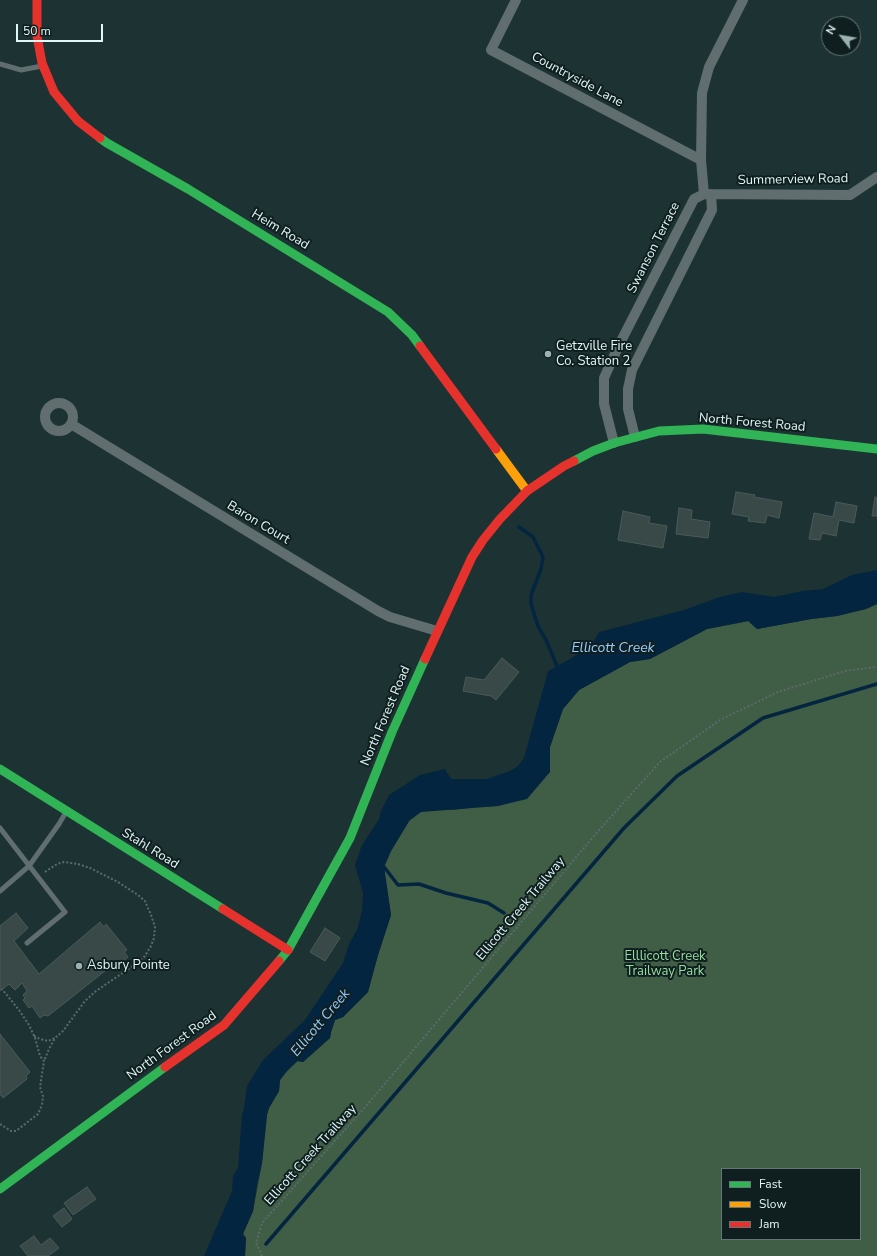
<!DOCTYPE html>
<html>
<head>
<meta charset="utf-8">
<style>
	body { margin:0 }
	#map { position:relative; width:877px; height:1256px; overflow:hidden; background:#1d3333; font-family:"Nunito Sans",sans-serif }
	canvas { display:block }
	.legend { position:absolute; left:721px; top:1168px; width:140px; height:72px; box-sizing:border-box; background:#0f1f1f; border:1px solid #637575; margin:0; padding:5px 7px; list-style:none; font-size:12px; color:#e1f6f6 }
	.legend li { display:flex; align-items:center; gap:8px; height:20px }
	.legend b { width:20px; border:1px solid #637575 }
	.north { position:absolute; left:821px; top:16px; width:40px; height:40px; box-sizing:border-box; background:#0f1f1f; border:1px solid #637575; border-radius:50%; rotate:301deg; font-size:11px; font-weight:700; line-height:16px; text-align:center; color:#e1f6f6 }
	.north::after { content:''; display:block; margin:auto; width:14px; height:18px; background:#9cb2b2; clip-path:polygon(50% 0,100% 100%,50% 72%,0 100%) }
	.scale { position:absolute; left:16px; top:24px; width:87px; height:18px; box-sizing:border-box; border:2px solid #e1f6f6; border-top:0; padding-left:5px; font-size:12px; line-height:14px; white-space:nowrap; color:#e1f6f6; -webkit-text-stroke:3px #0f1f1f; paint-order:stroke }
</style>
</head>
<body>
<div id="map">
<canvas width="877" height="1256"></canvas>
<ul class="legend">
<li><b style="height:5px;background:#30b455"></b>Fast</li>
<li><b style="height:5px;background:#ff9f0a"></b>Slow</li>
<li><b style="height:5px;background:#e5322d"></b>Jam</li>
</ul>
<div class="north">N</div>
<div class="scale">50 m</div>
</div>
<script>
const ctx = document.querySelector('canvas').getContext('2d');
ctx.lineJoin = 'round';
function fill(path, color) {
  ctx.fillStyle = color;
  ctx.fill(path, 'evenodd');
}
function poly(rows) {
  const path = new Path2D();
  for (const r of rows) {
    if (r.length === 3) {
      path.moveTo(r[0] + r[2], r[1]);
      path.arc(r[0], r[1], r[2], 0, 2 * Math.PI);
      continue;
    }
    path.moveTo(r[0], r[1]);
    for (let i = 2; i < r.length; i += 2) path.lineTo(r[i], r[i + 1]);
  }
  return path;
}
function strokePath(path, color, width, dash) {
  ctx.strokeStyle = color;
  ctx.lineWidth = width;
  ctx.lineCap = dash ? 'butt' : 'round';
  ctx.setLineDash(dash || []);
  ctx.stroke(path);
}
function drawText(font, color, halo, rows, align = 'center') {
  ctx.font = font + ' "Nunito Sans",sans-serif';
  ctx.lineWidth = 4;
  ctx.setLineDash([]);
  ctx.textBaseline = 'middle';
  ctx.strokeStyle = halo;
  ctx.fillStyle = color;
  for (const [text, x, y, turn = 0] of rows) {
    ctx.save();
    ctx.translate(x, y);
    ctx.rotate((+turn || 0) * Math.PI / 180);
    ctx.textAlign = isNaN(turn) ? turn : align;
    if (halo) ctx.strokeText(text, 0, 0);
    ctx.fillText(text, 0, 0);
    ctx.restore();
  }
}
const green = poly([
	[877,604,877,1256,245,1256,246,1238,243,1234,253,1211,262,1163,267,1114,269,1108,279,1091,280,1080,287,1071,298,1061,303,1062,330,1038,331,1032,335,1020,343,1017,368,992,378,955,391,915,384,867,391,851,411,818,424,810,453,810,476,807,498,806,550,772,550,747,563,709,579,690,630,662,650,659,707,629,749,621,757,629,811,619,837,616,866,609],
	[722,1169,860,1169,860,1239,722,1239]
]);
const water = poly([
	[877,570,877,604,866,609,837,616,811,619,757,629,748,621,707,629,650,659,630,662,579,690,563,709,550,747,550,772,527,799,498,806,421,812,409,821,391,851,384,867,391,915,378,955,368,992,343,1017,335,1020,331,1032,330,1038,303,1062,297,1061,287,1071,280,1080,279,1091,269,1108,267,1115,262,1163,257,1185,253,1211,243,1234,246,1238,245,1256,204,1256,232,1191,233,1176,238,1168,242,1115,244,1108,247,1086,263,1060,305,1020,343,963,349,944,357,930,362,911,363,893,355,865,362,845,379,819,381,811,389,795,420,775,445,769,451,779,487,779,510,771,518,766,524,758,548,671,570,659,592,644,599,632,684,610,720,597,742,592,774,597,802,591,823,589,852,575]
]);
const stream = poly([
	[519,527,533,537,543,557,541,569,531,595,531,604,538,626,546,640,557,666,560,670],
	[381,863,398,885,419,884,446,893,488,903,504,913],
	[266,1244,624,828,677,776,763,718,877,684]
]);
const building = poly([
	[736,492,755,495,754,497,782,502,779,518,767,515,765,523,748,521,749,517,732,514,736,492],
	[875,497,877,498,877,516,872,516,875,497],
	[836,502,857,506,854,523,839,520,836,536,822,533,820,540,809,539,814,513,833,517,836,502],
	[679,508,692,510,691,519,710,522,708,538,676,534,679,508],
	[623,511,650,517,649,523,667,526,663,548,618,540,623,511],
	[502,658,519,672,496,700,491,696,463,691,466,677,484,680,502,658],
	[16,913,28,928,14,941,39,974,100,922,104,927,106,924,127,950,124,952,128,957,115,968,111,963,108,965,110,967,48,1016,44,1015,40,1018,32,1006,29,1008,23,1000,25,998,23,995,27,991,22,983,15,990,9,984,0,991,0,926,16,913],
	[325,928,340,938,325,961,310,952,325,928],
	[0,1034,30,1072,26,1076,27,1079,3,1098,1,1095,0,1095,0,1034],
	[87,1187,96,1199,73,1215,64,1203,87,1187],
	[64,1208,72,1219,62,1227,53,1216,64,1208],
	[34,1236,41,1245,50,1238,59,1248,48,1256,28,1256,20,1246,34,1236]
]);
const path = poly([
	[45,872,57,864,64,862,78,864,90,868,118,882,138,895,145,901,151,915,155,927,154,938,151,946,145,956,136,964,96,991,85,1001,63,1031,55,1038],
	[34,1036,40,1039,48,1041,55,1038,49,1049,44,1061],
	[0,1124,11,1131,16,1131,38,1114,42,1105,43,1096,40,1087,44,1061,40,1056,35,1038,29,1025,19,1010,2,989],
	[262,1256,256,1243,262,1223,366,1106,600,829,660,762,720,720,778,692,845,671,877,667]
]);
const lane = poly([
	[0,64,21,70,42,66],
	[0,828,65,912,27,943],
	[0,891,29,866,59,824,66,812]
]);
const street = poly([
	[516,0,491,50,701,160],
	[704,194,701,160,702,93,709,67,743,0],
	[59,417,14],
	[71,424,378,611,390,617,437,631],
	[635,437,628,409,628,389,632,370,712,210,711,194],
	[614,443,604,404,604,378,619,345,694,199,704,194,850,195,877,177]
]);
const fast = poly([
	[100,138,107,143,188,189,388,312,412,335,420,346],
	[574,461,593,451,614,443,659,431,703,429,877,449],
	[0,769,223,909],
	[279,961,288,950,350,838,392,732,425,659],
	[0,1189,165,1067]
]);
const slow = poly([
	[496,449,527,491]
]);
const jam = poly([
	[37,0,37,36,42,63,54,92,78,121,100,138],
	[420,346,496,449],
	[425,659,472,557,483,540,500,519,527,491,564,466,574,461],
	[223,909,288,950],
	[165,1067,224,1025,279,961]
]);
const markers = [
	[548,354,4,"#9cb2b2"],
	[79,966,4,"#9cb2b2"]
];
const streetNames = [
	["Countryside Lane",577,80,28],
	["Summerview Road",793,180,-1],
	["Heim Road",280,230,31],
	["Swanson Terrace",654,248,-63],
	["North Forest Road",752,423,5],
	["Baron Court",258,523,31],
	["North Forest Road",386,716,-67],
	["Stahl Road",150,849,32],
	["Ellicott Creek Trailway",521,909,-50],
	["North Forest Road",172,1046,-36],
	["Ellicott Creek Trailway",311,1155,-48]
];
const poiNames = [
	["Getzville Fire",556,347],
	["Co. Station 2",556,362],
	["Asbury Pointe",87,966]
];
const parkNames = [
	["Elllicott Creek",665,957],
	["Trailway Park",665,972]
];
const waterNames = [
	["Ellicott Creek",613,649],
	["Ellicott Creek",321,1023,-50]
];
fill(green, '#3f5e45');
fill(water, '#04253f');
strokePath(stream, '#04253f', 3.5);
fill(building, '#384947');
strokePath(building, '#4a5b59', 1);
strokePath(path, '#5c6a6b', 2, [2, 2]);
strokePath(lane, '#606e70', 5);
strokePath(street, '#606e70', 10);
strokePath(fast, '#30b455', 9);
strokePath(slow, '#ff9f0a', 9);
strokePath(jam, '#e5322d', 9);
for (const [x, y, r, color] of markers) {
  const dot = new Path2D();
  dot.arc(x, y, r, 0, 2 * Math.PI);
  ctx.fillStyle = color;
  ctx.fill(dot);
  strokePath(dot, '#0f1f1f', 1.5);
}
drawText('13px', '#e1f6f6', '#0f1f1f', streetNames);
drawText('13px', '#e1f6f6', '#0f1f1f', poiNames, 'left');
drawText('13px', '#96dc9e', '#0f1f1f', parkNames);
drawText('italic 14px', '#96cbfc', '#0f1f1f', waterNames);
</script>
</body>
</html>
